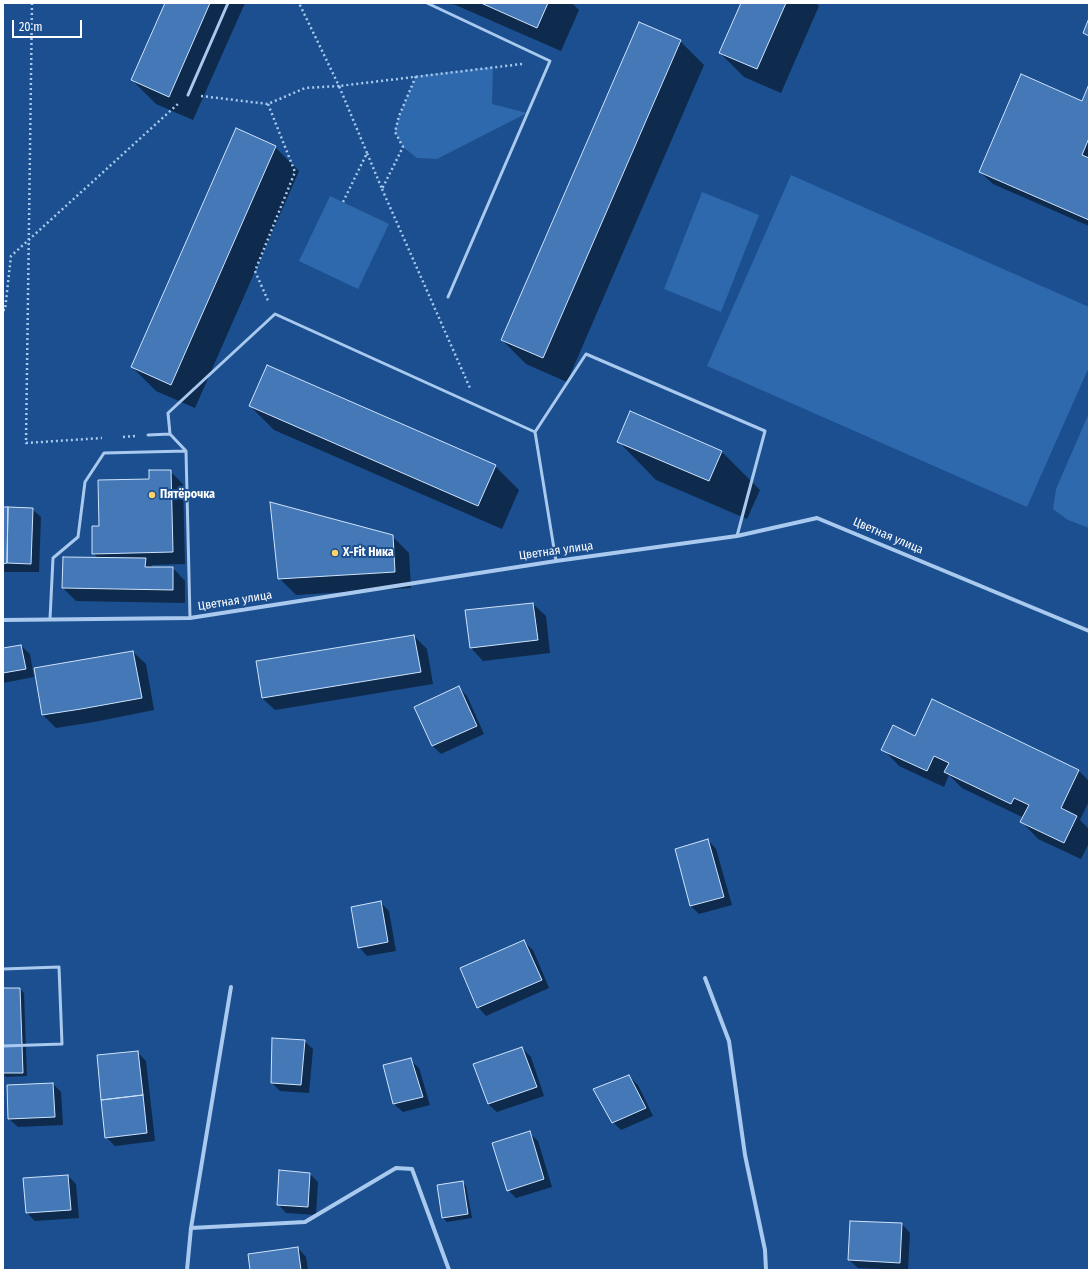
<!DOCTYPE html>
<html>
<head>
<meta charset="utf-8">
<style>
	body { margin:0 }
	#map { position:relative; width:1092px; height:1273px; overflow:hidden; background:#1b4f8f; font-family:"Fira Sans Condensed",sans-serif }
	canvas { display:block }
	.frame { position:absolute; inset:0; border:4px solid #fff; pointer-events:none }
	.scale { position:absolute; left:12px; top:20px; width:70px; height:18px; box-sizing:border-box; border:2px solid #fff; border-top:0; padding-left:5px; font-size:12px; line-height:14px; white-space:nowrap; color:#fff; -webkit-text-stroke:3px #1b4f8f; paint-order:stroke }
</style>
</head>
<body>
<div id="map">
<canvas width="1092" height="1273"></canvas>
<div class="frame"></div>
<div class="scale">20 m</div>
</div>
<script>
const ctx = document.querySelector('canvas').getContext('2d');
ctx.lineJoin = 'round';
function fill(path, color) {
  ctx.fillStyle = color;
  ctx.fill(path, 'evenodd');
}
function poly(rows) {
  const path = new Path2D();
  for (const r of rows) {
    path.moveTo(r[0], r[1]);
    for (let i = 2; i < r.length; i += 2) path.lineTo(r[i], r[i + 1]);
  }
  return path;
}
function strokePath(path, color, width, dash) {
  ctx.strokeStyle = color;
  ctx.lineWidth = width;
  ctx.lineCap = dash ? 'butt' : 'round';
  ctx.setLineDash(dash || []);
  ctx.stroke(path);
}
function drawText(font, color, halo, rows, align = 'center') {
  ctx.font = font + ' "Fira Sans Condensed",sans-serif';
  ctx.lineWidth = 4;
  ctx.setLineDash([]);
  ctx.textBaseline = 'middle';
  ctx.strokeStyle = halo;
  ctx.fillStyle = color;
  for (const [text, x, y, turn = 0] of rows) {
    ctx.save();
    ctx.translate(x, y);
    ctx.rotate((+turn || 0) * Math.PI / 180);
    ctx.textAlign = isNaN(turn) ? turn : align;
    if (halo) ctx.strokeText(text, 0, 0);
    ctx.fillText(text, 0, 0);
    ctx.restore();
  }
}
const green = poly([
	[493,67,492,104,527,113,437,159,417,158,403,147,395,132,399,116,416,76],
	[791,175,1089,307,1089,367,1027,507,707,366],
	[702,192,759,215,721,312,664,289],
	[330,196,389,224,358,289,299,261],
	[1089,413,1089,528,1068,520,1053,509,1056,489]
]);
const shadow = poly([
	[166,3,245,3,193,120,156,104,132,80],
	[451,3,572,3,579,10,561,51],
	[742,3,816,3,819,6,781,93,744,77,720,53],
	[680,41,704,65,567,382,526,364,502,340],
	[1089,87,1089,226,993,184,980,172,1082,102],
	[275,147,299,171,195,408,156,391,132,367],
	[250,406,495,466,519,490,502,529,274,430],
	[618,441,722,452,760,490,747,519,656,480],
	[170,471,183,484,185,564,151,565,154,568,173,568,185,581,185,603,76,601,63,588,64,558,99,559,93,553,100,527,150,480],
	[3,508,32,509,41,517,39,572,3,572],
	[392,536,409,553,411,588,296,595,279,578],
	[533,604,546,616,550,653,483,661,471,648],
	[414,636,427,649,433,684,275,710,262,698],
	[21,646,30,654,34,677,3,683,3,649],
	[133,652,146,664,154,710,94,722,56,728,43,715],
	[458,687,467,696,484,734,441,754,433,746],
	[933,701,1079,771,1089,781,1089,801,1080,820,1089,829,1089,843,1081,859,1038,839,1022,822,1024,818,962,788,949,775,944,787,899,766,883,749,915,737],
	[708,840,716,849,732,905,699,914,691,906,676,849],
	[381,903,389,911,396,951,367,956,359,947],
	[524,942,533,950,549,988,486,1016,478,1007],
	[3,989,20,989,24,993,27,1076,6,1077,3,1074],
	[304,1041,313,1049,309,1093,280,1091,272,1083],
	[522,1048,531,1057,544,1096,497,1112,488,1104],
	[138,1053,146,1061,155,1141,115,1146,106,1137],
	[410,1060,419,1068,430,1105,403,1112,394,1104,384,1066],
	[629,1076,638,1085,653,1116,621,1130,613,1122],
	[53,1084,61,1092,63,1125,18,1127,9,1119,8,1086],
	[529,1133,538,1141,552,1187,516,1198,508,1190],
	[310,1174,318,1182,316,1215,286,1213,278,1204],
	[68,1176,76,1184,79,1218,35,1221,27,1213],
	[462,1182,466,1186,472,1218,447,1222,443,1218],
	[902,1224,910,1233,908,1270,858,1268,849,1260],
	[298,1248,306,1257,308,1270,251,1270]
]);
const building = poly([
	[165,3,210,3,169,97,131,80,165,3],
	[481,3,548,3,537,28,481,3],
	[741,3,786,3,757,69,719,53,741,3],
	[1089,18,1089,36,1083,33,1089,18],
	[639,22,681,40,543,358,501,340,639,22],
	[1021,74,1082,101,1089,84,1089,138,1082,155,1089,158,1089,220,979,172,1021,74],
	[236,128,276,146,171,385,131,367,236,128],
	[267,365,496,465,478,506,249,406,267,365],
	[630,411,722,451,709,481,617,442,630,411],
	[149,470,171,470,173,552,92,554,92,526,99,526,98,480,149,479,149,470],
	[270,502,393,535,395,572,278,579,270,502],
	[3,507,8,507,7,563,3,564,3,507],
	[8,507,33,508,31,564,7,563,8,507],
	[63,557,146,558,145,567,173,567,173,590,62,588,63,557],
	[533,603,538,640,470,648,465,610,533,603],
	[414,635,421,672,262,698,256,661,414,635],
	[21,645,26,669,3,673,3,648,21,645],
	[133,651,142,698,81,709,42,715,34,668,133,651],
	[459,686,477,726,432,746,414,707,459,686],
	[932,699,1079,770,1061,808,1077,816,1064,843,1020,822,1029,805,1014,798,1011,804,944,772,949,763,934,756,927,771,881,750,893,725,915,736,932,699],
	[708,839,724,897,690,906,675,849,708,839],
	[381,901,388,942,358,948,351,907,381,901],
	[524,940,542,980,477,1008,460,968,524,940],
	[3,988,20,988,23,1073,3,1073,3,988],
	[272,1038,305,1040,301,1085,271,1083,272,1038],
	[522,1047,537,1087,488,1104,473,1064,522,1047],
	[138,1051,143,1095,101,1100,97,1055,138,1051],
	[411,1058,423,1097,393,1104,383,1065,411,1058],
	[629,1075,646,1108,612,1123,593,1089,629,1075],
	[53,1083,55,1117,8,1119,7,1085,53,1083],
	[143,1095,147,1133,105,1138,101,1100,143,1095],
	[530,1131,544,1179,507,1191,492,1143,530,1131],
	[279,1170,310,1173,308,1207,277,1205,279,1170],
	[68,1175,71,1210,26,1213,23,1178,68,1175],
	[463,1181,468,1214,442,1218,437,1185,463,1181],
	[850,1221,902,1223,900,1263,848,1260,850,1221],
	[298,1247,301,1270,250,1270,248,1254,298,1247]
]);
const path = poly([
	[32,3,26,443,102,438],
	[201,96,268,104,305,88,339,86,299,3],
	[268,104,295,172,255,271,269,303],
	[367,153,339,86,522,64],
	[382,189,470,388],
	[343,202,367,153,382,189,403,147,395,132,399,116,416,76],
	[3,310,5,310,11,256,179,103],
	[123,437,136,436]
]);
const service = poly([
	[427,3,550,61,448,297],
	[188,95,228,3],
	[535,432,586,354,765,431,737,536],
	[148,435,170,434],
	[190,618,186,451,170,434,168,413,275,314,535,432,556,561],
	[50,619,53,558,78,537,85,482,104,453,186,451],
	[3,969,59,967,62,1044,3,1046]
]);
const minor = poly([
	[3,620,190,618,556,561,737,536,817,518,1089,631],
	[705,978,729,1041,745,1155,765,1250,766,1270],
	[191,1228,305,1222,396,1168,412,1169,449,1270],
	[187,1270,191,1228,231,987]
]);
const markers = [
	[152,495,4,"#ffd166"],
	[335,553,4,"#ffd166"]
];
const poiNames = [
	["Пятёрочка",160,495],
	["X-Fit Ника",343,553]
];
const streetNames = [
	["Цветная улица",888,536,23],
	["Цветная улица",556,551,-8],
	["Цветная улица",235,601,-9]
];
fill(green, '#2e69ad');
fill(shadow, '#0007');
fill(building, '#4478b7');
strokePath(building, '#cfe3fa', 1);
strokePath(path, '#a9c9ee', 2.5, [2, 3]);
strokePath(service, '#a9c9ee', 3);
strokePath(minor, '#a9c9ee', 4);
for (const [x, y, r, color] of markers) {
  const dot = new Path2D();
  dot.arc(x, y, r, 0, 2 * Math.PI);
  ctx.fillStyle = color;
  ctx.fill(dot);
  strokePath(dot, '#1b4f8f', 1.5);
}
drawText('bold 12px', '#fff', '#1b4f8f', poiNames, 'left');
drawText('12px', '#fff', '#1b4f8f', streetNames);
</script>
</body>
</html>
